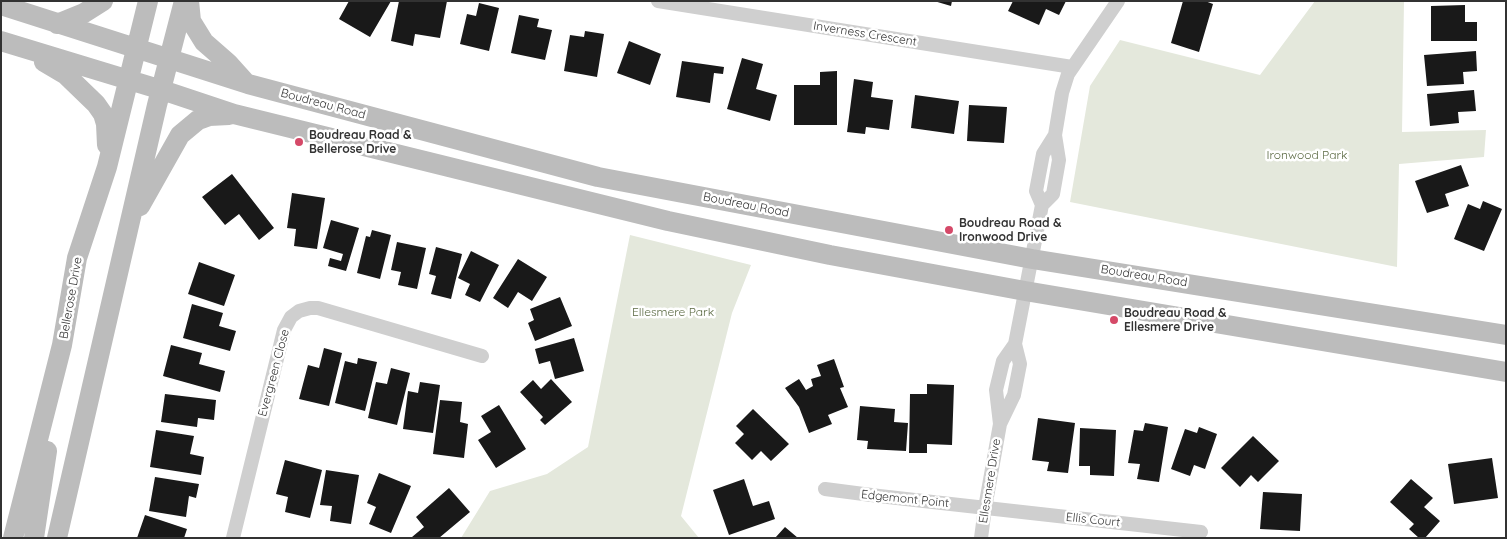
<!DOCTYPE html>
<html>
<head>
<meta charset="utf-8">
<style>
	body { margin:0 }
	#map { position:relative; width:1507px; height:539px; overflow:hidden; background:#fff; font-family:Quicksand,sans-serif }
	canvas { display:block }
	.frame { position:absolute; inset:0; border:2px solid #323232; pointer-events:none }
</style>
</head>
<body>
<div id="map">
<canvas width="1507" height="539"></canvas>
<div class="frame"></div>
</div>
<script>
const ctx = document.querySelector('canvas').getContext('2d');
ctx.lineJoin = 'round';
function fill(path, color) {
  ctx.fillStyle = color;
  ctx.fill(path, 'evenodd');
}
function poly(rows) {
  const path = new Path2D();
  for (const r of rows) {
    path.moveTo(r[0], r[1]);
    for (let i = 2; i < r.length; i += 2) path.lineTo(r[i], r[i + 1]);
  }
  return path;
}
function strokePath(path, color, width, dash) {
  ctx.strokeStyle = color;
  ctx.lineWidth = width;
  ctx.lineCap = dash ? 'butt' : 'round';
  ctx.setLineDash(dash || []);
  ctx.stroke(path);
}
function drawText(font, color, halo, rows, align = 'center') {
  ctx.font = font + ' Quicksand,sans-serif';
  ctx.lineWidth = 5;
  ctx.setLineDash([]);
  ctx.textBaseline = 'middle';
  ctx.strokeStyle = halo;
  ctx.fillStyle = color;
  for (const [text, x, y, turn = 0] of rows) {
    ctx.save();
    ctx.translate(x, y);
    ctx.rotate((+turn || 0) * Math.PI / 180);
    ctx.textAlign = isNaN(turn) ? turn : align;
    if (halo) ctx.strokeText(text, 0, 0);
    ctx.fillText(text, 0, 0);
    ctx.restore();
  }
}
const green = poly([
	[1315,1,1404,1,1402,132,1486,130,1484,157,1399,164,1397,267,1070,202,1090,86,1120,40,1260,75],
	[630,235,751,265,732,313,681,516,699,538,461,538,490,491,547,474,588,447]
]);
const building = poly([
	[349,1,391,1,370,37,339,19],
	[399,1,447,1,440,38,415,34,413,46,391,41],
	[934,1,952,1,951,6],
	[1013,1,1066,1,1059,15,1046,9,1039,25,1008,11],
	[1183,1,1205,1,1213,4,1199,52,1171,43],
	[479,3,499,8,489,51,460,44,467,14,476,16],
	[1465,5,1465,22,1477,22,1477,41,1431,41,1431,6],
	[519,15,539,19,537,27,552,30,545,60,511,53],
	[585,31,604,34,597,77,564,71,570,35,584,37],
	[629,41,661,54,650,85,617,73],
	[1476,51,1477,71,1463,72,1464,84,1427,86,1424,55],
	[742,58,763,64,756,89,777,95,770,121,727,109],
	[682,61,724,67,723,74,714,73,710,103,676,97],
	[837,71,837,125,794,125,794,85,820,85,820,72],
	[854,79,873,82,871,97,893,100,889,130,866,127,865,134,847,132],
	[1474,90,1476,111,1458,112,1459,123,1430,126,1427,94],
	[915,95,959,101,954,134,911,128],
	[969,105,1007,107,1004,143,967,141],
	[1461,165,1469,186,1445,194,1449,206,1427,213,1415,181],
	[232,174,274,228,259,240,239,214,225,225,202,197],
	[292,193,325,198,317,249,294,246,296,229,287,228],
	[1483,201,1502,209,1484,251,1454,239,1468,204,1480,209],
	[331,220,359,228,346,271,328,266,330,258,341,261,343,254,323,248],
	[372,230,391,235,380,279,357,273,366,236,370,237],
	[397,242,426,248,417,289,398,285,401,272,391,270],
	[436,247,462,254,451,299,431,294,436,276,429,274],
	[471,251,499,265,480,302,465,295,470,284,458,278],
	[518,259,547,277,532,301,518,292,508,308,493,298],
	[199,262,235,275,224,306,188,294],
	[560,297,572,326,535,341,528,323,534,320,530,309],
	[192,304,223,313,219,326,236,331,230,351,183,338],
	[574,338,584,371,555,379,550,361,539,364,535,349],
	[171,345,202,353,199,364,225,371,220,392,163,376],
	[324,348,342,353,329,406,299,399,308,365,319,368],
	[358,358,377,362,365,411,335,403,345,361,357,364],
	[834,359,844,387,840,388,848,407,828,415,832,424,809,433,799,407,785,388,799,379,806,390,813,386,811,379,821,376,817,365],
	[391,368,410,373,397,425,368,418,376,382,387,384],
	[551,379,572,402,545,425,540,420,543,417,520,392,533,380,541,389],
	[420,382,440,385,433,433,403,429,408,391,418,393],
	[927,384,954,385,952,445,927,444,927,453,909,453,910,394,927,394],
	[165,394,216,400,214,420,198,418,197,427,161,422],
	[440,400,462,402,460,422,468,424,464,458,433,454],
	[499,405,526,449,496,468,478,440,491,432,481,416],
	[860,406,895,409,894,422,908,423,906,451,867,449,868,441,857,440],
	[753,409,789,444,771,461,761,451,752,460,735,443,744,434,736,426],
	[1038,418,1075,423,1068,473,1047,471,1049,462,1032,460],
	[1145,423,1168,427,1159,482,1137,479,1140,464,1128,463,1134,430,1143,431],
	[1199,427,1217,434,1205,469,1194,465,1190,476,1171,469,1185,429,1197,433],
	[1080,428,1116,430,1114,476,1090,475,1090,466,1079,466],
	[156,430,194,436,190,454,204,457,201,475,150,467],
	[1253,436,1279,461,1258,482,1251,475,1240,487,1221,468],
	[1492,458,1498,498,1454,504,1448,464],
	[285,460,322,470,310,518,285,512,288,497,276,494],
	[326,470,359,475,351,524,330,521,332,506,320,505],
	[379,473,411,486,391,533,369,524,376,507,367,503],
	[155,477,199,484,196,498,189,496,186,517,149,511],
	[744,479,753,506,769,501,775,519,729,535,713,490],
	[1411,479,1433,498,1424,507,1440,521,1425,538,1419,538,1409,529,1414,524,1390,502],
	[449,488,470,512,439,538,413,538,412,537,424,527,416,517],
	[1263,492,1302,494,1300,531,1260,529],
	[145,515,187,529,184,538,137,538],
	[785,527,798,538,775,538]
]);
const minor = poly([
	[658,1,1072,67],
	[1042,205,1053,194,1059,160,1055,135,1062,93,1068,74,1118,1],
	[1000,424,996,390,1003,361,1015,344,1042,205,1036,191,1043,154,1055,135],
	[825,489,879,496,1201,532],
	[233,538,284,330,291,317,299,311,310,308,318,308,482,356],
	[981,538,985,508,1000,424,1014,395,1020,364,1015,344]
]);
const secondary = poly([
	[189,1,191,21,204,42,228,63,246,83],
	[1,5,248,84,598,177,1032,259,1506,335],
	[57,24,84,13,103,1],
	[1,41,162,90,234,114,668,221,830,255,1025,291,1506,372],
	[44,62,66,75,96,104,103,114,106,124,107,145],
	[140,206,180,135,198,120,209,116,229,115],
	[13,538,62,345,77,258,107,167,148,1],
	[34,538,47,451],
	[57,538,128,230,157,105,184,1]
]);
const markers = [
	[299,142,5,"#d54968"],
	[949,230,5,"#d54968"],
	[1114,320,5,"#d54968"]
];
const streetNames = [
	["Inverness Crescent",865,34,9],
	["Boudreau Road",323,104,15],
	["Boudreau Road",746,205,11],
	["Boudreau Road",1144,276,9],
	["Bellerose Drive",71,298,-80],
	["Evergreen Close",274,373,-75],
	["Ellesmere Drive",990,481,-81],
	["Edgemont Point",905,499,6],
	["Ellis Court",1093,520,6]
];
const poiNames = [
	["Boudreau Road &",309,135],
	["Bellerose Drive",309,149],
	["Boudreau Road &",959,223],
	["Ironwood Drive",959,237],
	["Boudreau Road &",1124,313],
	["Ellesmere Drive",1124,327]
];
const parkNames = [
	["Ironwood Park",1307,155],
	["Ellesmere Park",673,312]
];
fill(green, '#e4e8dc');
fill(building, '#191919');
strokePath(minor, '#cfcfcf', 14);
strokePath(secondary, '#bcbcbc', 20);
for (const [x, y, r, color] of markers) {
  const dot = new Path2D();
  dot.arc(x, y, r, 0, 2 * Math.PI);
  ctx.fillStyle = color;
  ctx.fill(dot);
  strokePath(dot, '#fff', 2);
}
drawText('12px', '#323232', '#fff', streetNames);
drawText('bold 12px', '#323232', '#fff', poiNames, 'left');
drawText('12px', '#5b6a43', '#fff', parkNames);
</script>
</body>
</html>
